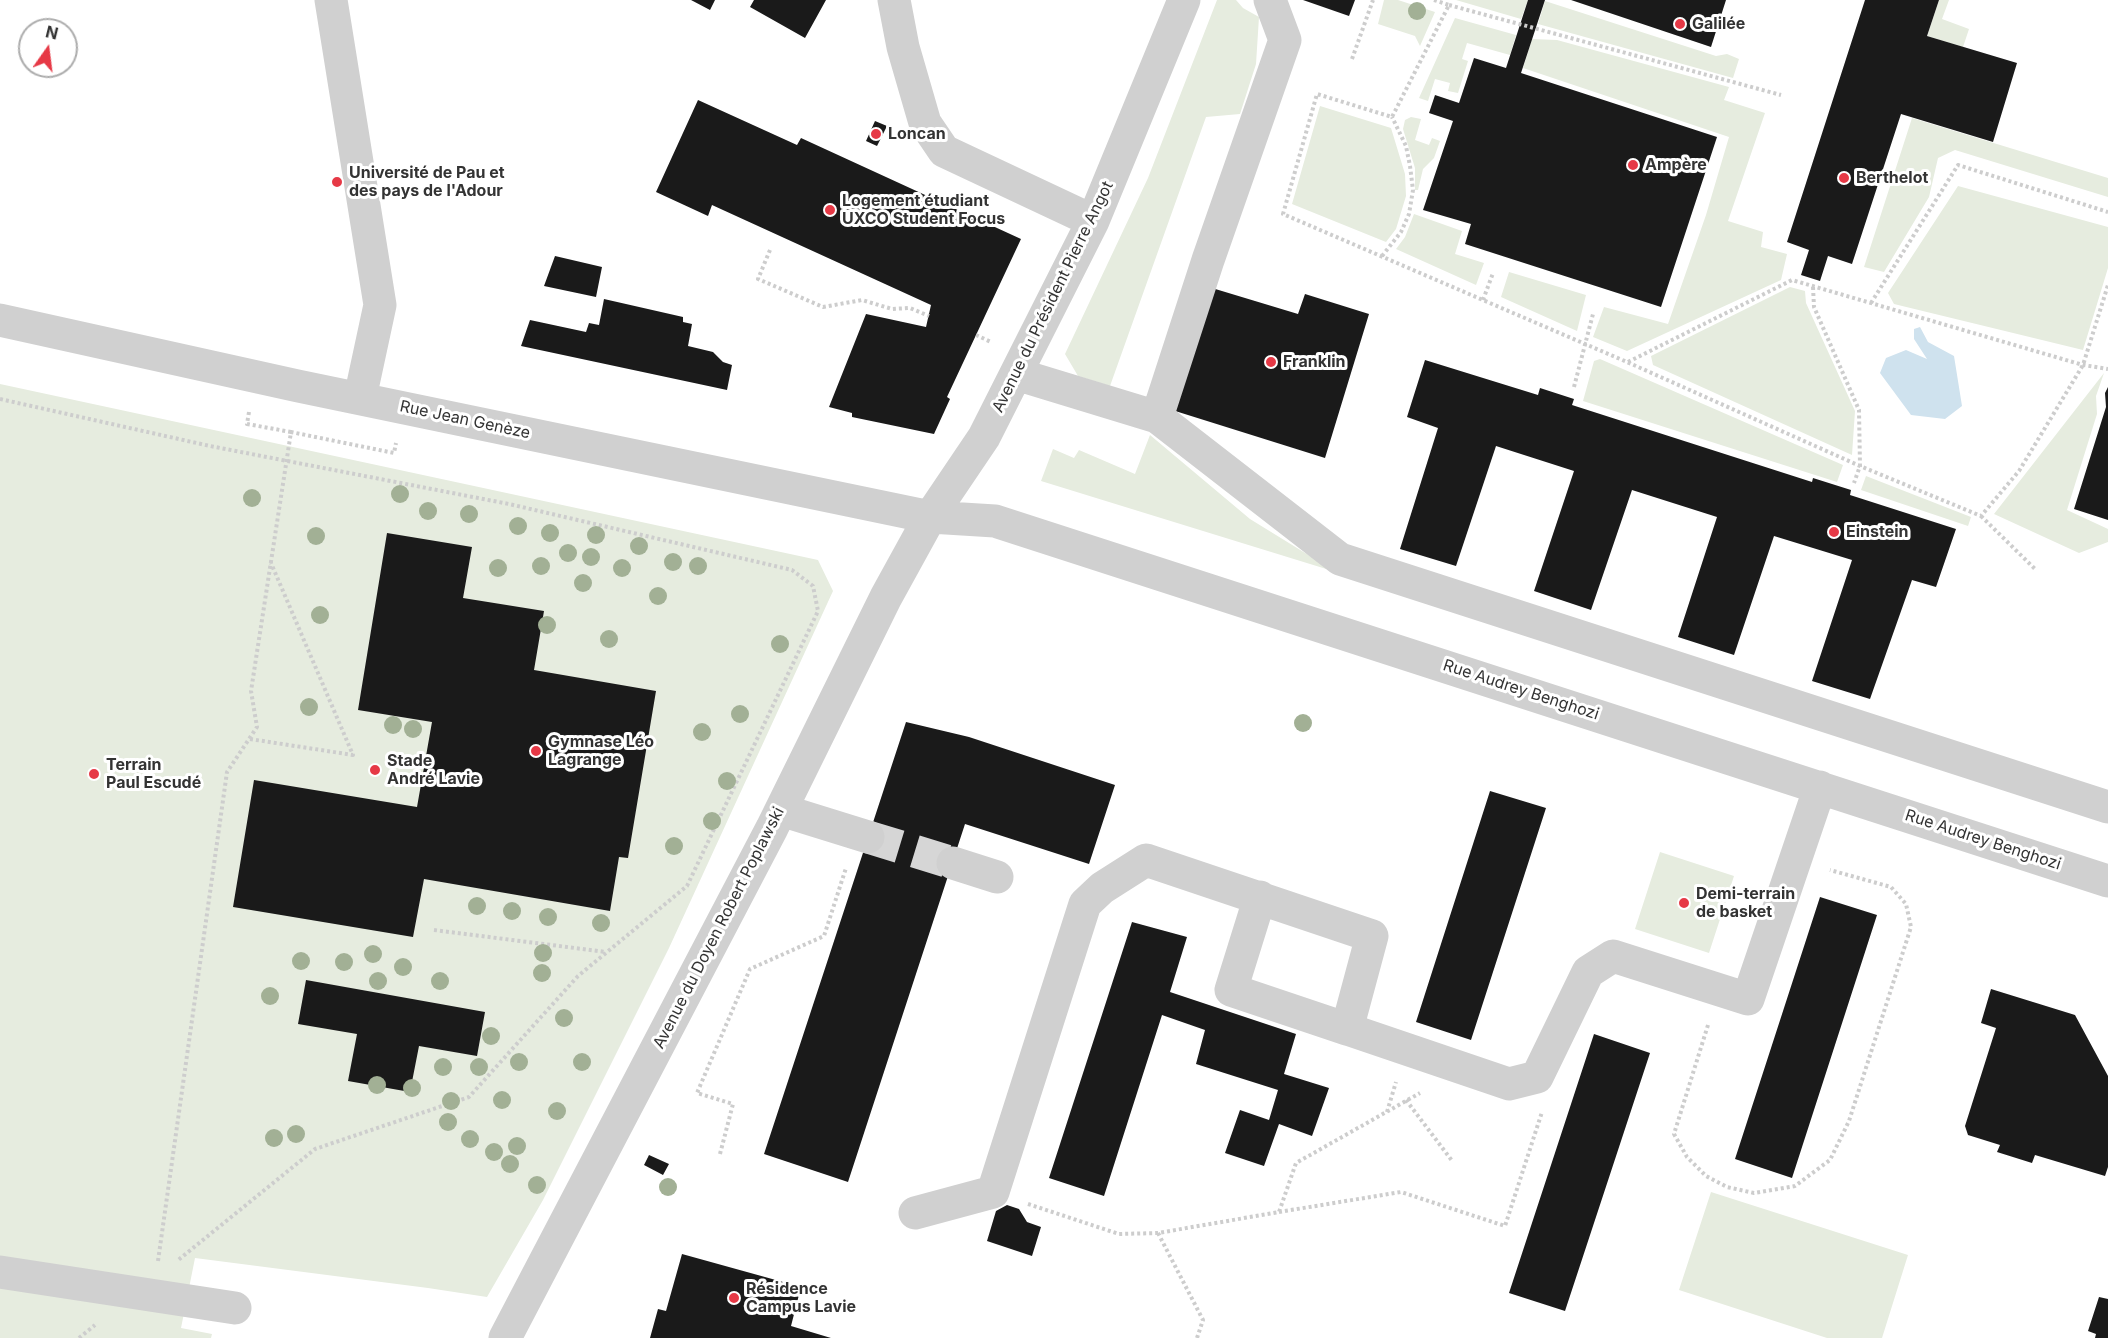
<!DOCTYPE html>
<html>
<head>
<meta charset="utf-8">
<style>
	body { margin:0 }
	#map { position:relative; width:2108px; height:1338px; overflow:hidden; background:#fff; font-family:Inter,sans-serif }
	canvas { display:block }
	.north { position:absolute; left:18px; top:18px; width:60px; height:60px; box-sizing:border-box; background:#fff; border:2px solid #adadad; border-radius:50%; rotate:14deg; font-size:16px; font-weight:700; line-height:24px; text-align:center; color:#333 }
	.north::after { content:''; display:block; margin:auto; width:21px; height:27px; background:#e63946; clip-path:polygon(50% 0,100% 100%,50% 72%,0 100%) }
</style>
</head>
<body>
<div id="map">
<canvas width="2108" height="1338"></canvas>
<div class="north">N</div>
</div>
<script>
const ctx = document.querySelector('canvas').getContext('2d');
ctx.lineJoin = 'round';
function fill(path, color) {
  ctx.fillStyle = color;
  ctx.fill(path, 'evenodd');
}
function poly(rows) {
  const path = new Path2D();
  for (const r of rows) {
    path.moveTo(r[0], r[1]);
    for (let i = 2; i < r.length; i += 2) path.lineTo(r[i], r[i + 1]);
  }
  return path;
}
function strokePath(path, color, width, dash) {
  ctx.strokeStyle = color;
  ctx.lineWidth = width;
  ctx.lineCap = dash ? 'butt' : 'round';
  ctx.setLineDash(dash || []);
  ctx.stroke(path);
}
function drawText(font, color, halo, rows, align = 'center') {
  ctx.font = font + ' Inter,sans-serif';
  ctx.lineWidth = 6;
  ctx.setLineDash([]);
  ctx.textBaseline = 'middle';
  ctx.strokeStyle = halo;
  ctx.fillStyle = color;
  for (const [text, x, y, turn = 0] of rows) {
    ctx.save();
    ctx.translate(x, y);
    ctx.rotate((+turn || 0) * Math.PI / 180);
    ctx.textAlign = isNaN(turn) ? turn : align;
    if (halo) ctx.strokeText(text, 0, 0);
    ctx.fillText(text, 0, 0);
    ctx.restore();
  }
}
const green = poly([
	[1217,0,1236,0,1243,8,1259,17,1256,64,1240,114,1206,117,1110,386,1078,376,1065,354,1148,178],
	[1384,0,1398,0,1435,12,1420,46,1415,36,1378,24],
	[1456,0,1528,0,1521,19],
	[1939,0,1949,0,1942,19,1969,29,1963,47,1927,36],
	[1545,1,1716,56,1727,54,1739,59,1733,78,1538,24],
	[1455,18,1516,35,1510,55,1467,43,1462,59,1468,61,1458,93,1448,91,1450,83,1435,79,1428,101,1419,98],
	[1532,39,1557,40,1729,87,1724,100,1765,113,1728,221,1763,232,1761,247,1787,254,1781,280,1627,351,1593,337,1604,307,1668,324,1706,215,1729,137,1523,68],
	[1320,106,1391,128,1405,174,1406,196,1396,229,1386,242,1292,204],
	[1411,117,1421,119,1415,140,1429,145,1432,138,1440,141,1434,158,1423,169,1418,190,1415,190,1415,168,1403,129,1405,120],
	[1912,118,2108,178,2108,197,1955,150,1938,158,1929,197,1884,272,1864,267],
	[1958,186,2108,227,2108,268,2083,350,1894,304,1888,293],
	[1414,214,1462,231,1455,254,1484,263,1476,285,1396,249,1405,237],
	[1509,272,1586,295,1577,331,1501,297],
	[1790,287,1805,291,1806,303,1855,411,1852,455,1653,365,1651,356],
	[1600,359,1843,465,1837,482,1583,401,1594,361],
	[2104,373,2096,396,2097,414,2067,510,2108,529,2108,542,2079,553,1994,514],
	[0,384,818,560,833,591,669,948,543,1200,487,1297,428,1288,195,1258,181,1328,212,1334,211,1338,0,1338],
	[1150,435,1250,519,1336,572,1041,481,1053,449,1074,458,1079,450,1135,474],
	[1866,476,1971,517,1968,526,1861,490],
	[1660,852,1734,876,1709,953,1635,929],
	[1711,1192,1908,1255,1882,1338,1827,1338,1679,1290]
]);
const water = poly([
	[1920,327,1928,342,1954,356,1962,406,1945,419,1911,415,1880,373,1886,358,1906,350,1927,359,1914,339,1914,329]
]);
const building = poly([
	[691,0,715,0,710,10],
	[754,0,826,0,805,38,750,7],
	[1303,0,1355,0,1349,16],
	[1528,0,1545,0,1521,73,1717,137,1661,307,1465,244,1471,224,1423,210,1453,121,1429,113,1435,95,1459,103,1474,58,1506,68],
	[1571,0,1726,0,1711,47],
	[1865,0,1939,0,1927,36,2017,63,1993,142,1901,114,1852,264,1828,256,1820,281,1801,275,1809,250,1787,242],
	[698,100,797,145,801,138,1021,239,947,397,950,399,934,434,852,417,852,413,829,407,866,314,926,327,931,305,712,205,708,216,656,192],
	[875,121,887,126,877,146,866,141],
	[555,256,602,267,596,297,544,286],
	[1212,288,1298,314,1305,294,1369,314,1325,458,1172,410],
	[604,299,683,317,683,322,692,324,688,346,713,352,723,362,732,365,727,390,521,346,530,320,586,332,589,323,599,325],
	[1425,360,1538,395,1540,388,1574,399,1572,405,1812,482,1813,478,1851,490,1850,495,1956,529,1936,587,1912,580,1870,699,1812,681,1852,560,1774,536,1734,655,1678,637,1717,517,1632,490,1591,610,1534,591,1574,471,1496,446,1456,566,1400,549,1438,428,1407,417],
	[2108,387,2108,520,2074,509,2106,407,2105,393],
	[387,533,472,547,463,598,544,611,534,670,656,691,628,858,619,857,610,911,424,879,413,937,233,907,254,780,417,807,432,722,358,710],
	[906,722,969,737,1115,785,1089,864,965,824,848,1182,764,1154],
	[1490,791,1546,808,1471,1040,1416,1022],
	[1820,897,1877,915,1792,1178,1735,1159],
	[1132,922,1187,937,1170,992,1296,1034,1284,1074,1329,1088,1312,1136,1279,1124,1264,1166,1225,1153,1240,1110,1269,1120,1278,1090,1196,1064,1205,1030,1162,1015,1104,1196,1049,1178],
	[306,980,485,1012,477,1056,419,1046,410,1092,348,1081,357,1034,298,1024],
	[1991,989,2075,1015,2108,1076,2108,1167,2105,1176,2035,1155,2032,1163,1997,1152,2000,1145,1968,1135,1965,1126,1996,1028,1981,1023],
	[1594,1034,1650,1053,1565,1311,1509,1293],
	[649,1155,669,1164,663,1175,644,1165],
	[1007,1205,1019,1209,1027,1222,1041,1227,1032,1256,987,1241,996,1211],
	[682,1254,801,1287,791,1326,831,1338,650,1338,658,1309,666,1311],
	[2099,1297,2108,1299,2108,1338,2095,1338,2096,1334,2088,1331]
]);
const minorTunnel = poly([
	[868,837,953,863]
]);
const path = poly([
	[1434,0,1449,5,1392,117,1317,94,1283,214,1627,362,1860,466,1981,516,2019,471,2083,365,2108,285],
	[1449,5,1781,95],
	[1352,59,1373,0],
	[770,250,758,279,823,307,862,300,892,309,910,308,929,316],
	[1382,256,1401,232,1409,214,1413,190,1410,166,1406,146,1392,117],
	[1813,287,1814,307,1859,410,1860,466,1854,483],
	[1483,300,1493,273],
	[1871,303,1958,165,2108,212],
	[976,335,991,342],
	[1628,362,1792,280,2083,365,2108,369],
	[1574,387,1593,314],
	[0,399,210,446,509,504,792,570,813,586,818,611,687,886,578,976,469,1097,315,1149,177,1261],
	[249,412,247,424,291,432],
	[1981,516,2035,569],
	[250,739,353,755,271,563],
	[434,930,606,952],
	[1708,1025,1674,1134,1687,1157,1706,1176,1727,1187,1754,1193,1795,1186,1830,1160,1849,1121,1911,927,1906,904,1891,887,1830,870],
	[1406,1100,1453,1162],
	[1387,1112,1396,1082],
	[720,1154,733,1104,697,1093,750,969,824,936,846,868],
	[1028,1204,1119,1234,1158,1233,1279,1212,1296,1163,1420,1093],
	[1279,1212,1401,1192,1505,1226,1542,1112],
	[1158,1233,1203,1320,1197,1338],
	[158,1261,227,772,257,727,251,691,291,432,394,453,396,443],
	[79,1338,95,1325]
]);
const minor = poly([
	[331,0,380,305,360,398],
	[894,0,903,47,925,123,944,151,1093,221],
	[1270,0,1285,40,1208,260,1157,417,1340,559,2108,807],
	[0,320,298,386,930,517,995,521,2108,881],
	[1016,374,1157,417],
	[781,810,868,837],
	[953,863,997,877],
	[1260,897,1231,990,1347,1029],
	[915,1213,993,1192,1085,904,1102,888,1146,860,1372,936,1347,1029,1509,1084,1537,1077,1588,972,1613,956,1748,999,1820,787],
	[0,1272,235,1308],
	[505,1338,772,828,886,597,930,517,984,437,1093,221,1184,0]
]);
const trees = [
	[1417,11],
	[400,494],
	[252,498],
	[428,511],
	[469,514],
	[518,526],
	[550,533],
	[596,535],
	[316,536],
	[639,546],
	[568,553],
	[591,557],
	[673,562],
	[541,566],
	[698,566],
	[498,568],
	[622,568],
	[583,583],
	[658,596],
	[320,615],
	[547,625],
	[609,639],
	[780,644],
	[309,707],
	[740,714],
	[1303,723],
	[393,725],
	[413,729],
	[702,732],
	[727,781],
	[712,821],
	[674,846],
	[477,906],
	[512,911],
	[548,917],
	[601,923],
	[543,953],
	[373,954],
	[301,961],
	[344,962],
	[403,967],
	[542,973],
	[378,981],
	[440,981],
	[270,996],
	[564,1018],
	[491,1036],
	[519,1062],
	[582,1062],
	[443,1067],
	[479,1067],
	[377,1085],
	[412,1088],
	[502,1100],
	[451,1101],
	[557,1111],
	[448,1122],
	[296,1134],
	[274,1138],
	[470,1139],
	[517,1146],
	[494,1152],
	[510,1164],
	[537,1185],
	[668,1187]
];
const markers = [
	[1680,24,6,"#e63946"],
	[876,134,6,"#e63946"],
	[1633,165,6,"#e63946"],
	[1844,178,6,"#e63946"],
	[337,182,6,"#e63946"],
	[830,210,6,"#e63946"],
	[1271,362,6,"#e63946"],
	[1834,532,6,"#e63946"],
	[536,751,6,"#e63946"],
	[375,770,6,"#e63946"],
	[94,774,6,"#e63946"],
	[1684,903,6,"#e63946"],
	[734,1298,6,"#e63946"]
];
const poiNames = [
	["Galilée",1692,24],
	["Loncan",888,134],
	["Ampère",1645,165],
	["Université de Pau et",349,173],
	["des pays de l'Adour",349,191],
	["Berthelot",1856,178],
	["Logement étudiant",842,201],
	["UXCO Student Focus",842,219],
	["Franklin",1283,362],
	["Einstein",1846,532],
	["Gymnase Léo",548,742],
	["Lagrange",548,760],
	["Stade",387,761],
	["André Lavie",387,779],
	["Terrain",106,765],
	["Paul Escudé",106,783],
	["Demi-terrain",1696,894],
	["de basket",1696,912],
	["Résidence",746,1289],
	["Campus Lavie",746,1307]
];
const streetNames = [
	["Avenue du Président Pierre Angot",1053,297,-64],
	["Rue Jean Genèze",465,420,12],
	["Rue Audrey Benghozi",1521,690,18],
	["Rue Audrey Benghozi",1983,840,18],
	["Avenue du Doyen Robert Poplawski",719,928,-63]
];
fill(green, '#e6ecdf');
fill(water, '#cfe2ee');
fill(building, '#1a1a1a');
strokePath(minorTunnel, '#d6d6d6', 33, [33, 16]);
strokePath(path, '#cdcdcd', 4, [3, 3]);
strokePath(minor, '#d0d0d0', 33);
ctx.fillStyle = '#a2b095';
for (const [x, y] of trees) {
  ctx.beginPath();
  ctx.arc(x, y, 9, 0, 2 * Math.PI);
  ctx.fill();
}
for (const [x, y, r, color] of markers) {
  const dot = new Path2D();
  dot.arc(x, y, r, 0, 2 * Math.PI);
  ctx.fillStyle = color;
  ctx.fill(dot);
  strokePath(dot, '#fff', 2);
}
drawText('bold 16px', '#333', '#fff', poiNames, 'left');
drawText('16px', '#333', '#fff', streetNames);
</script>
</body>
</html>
